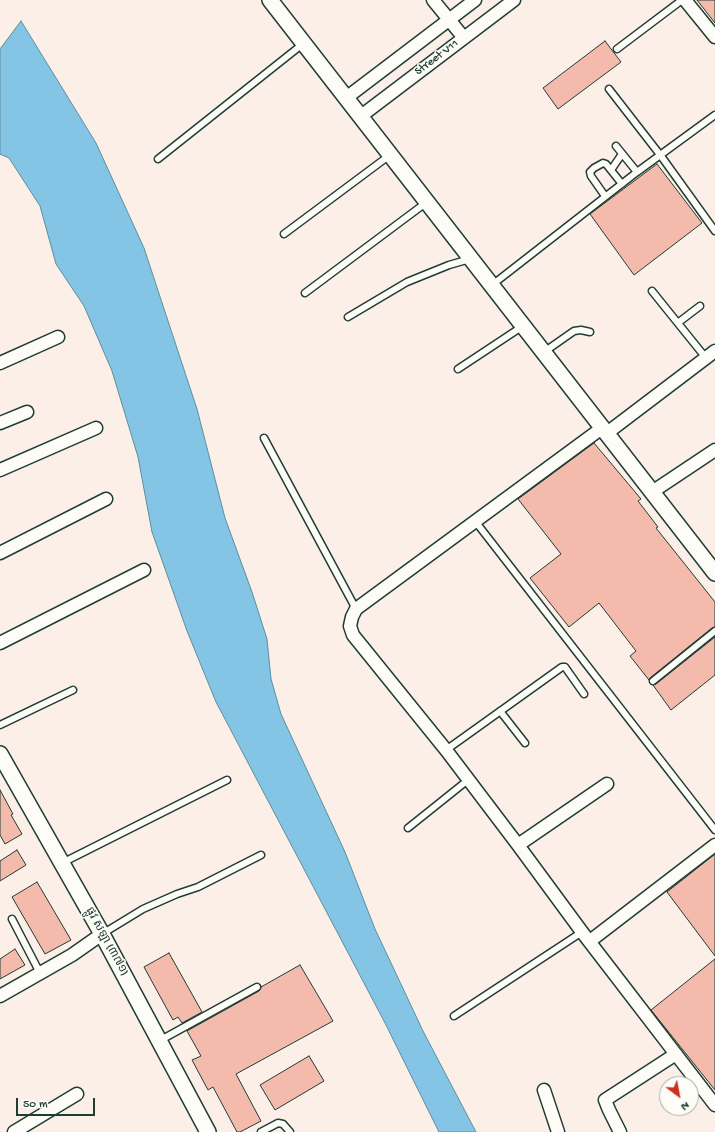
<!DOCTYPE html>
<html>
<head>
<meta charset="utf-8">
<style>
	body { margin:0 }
	#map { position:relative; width:715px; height:1132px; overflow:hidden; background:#fbefe8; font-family:"Gochi Hand",sans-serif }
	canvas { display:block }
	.north { position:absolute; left:659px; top:1076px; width:40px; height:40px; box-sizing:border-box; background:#fdfcf7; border:1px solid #a4b0a9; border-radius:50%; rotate:148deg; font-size:11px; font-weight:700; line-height:16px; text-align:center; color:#1f3d34 }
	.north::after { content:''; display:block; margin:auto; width:14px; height:18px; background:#c8321e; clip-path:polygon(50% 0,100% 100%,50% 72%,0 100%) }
	.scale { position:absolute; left:16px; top:1098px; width:79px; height:18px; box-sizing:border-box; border:2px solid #1f3d34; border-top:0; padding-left:5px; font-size:12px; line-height:14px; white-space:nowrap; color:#1f3d34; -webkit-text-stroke:3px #fdfcf7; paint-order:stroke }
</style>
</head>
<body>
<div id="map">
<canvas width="715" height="1132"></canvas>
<div class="north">N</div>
<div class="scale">50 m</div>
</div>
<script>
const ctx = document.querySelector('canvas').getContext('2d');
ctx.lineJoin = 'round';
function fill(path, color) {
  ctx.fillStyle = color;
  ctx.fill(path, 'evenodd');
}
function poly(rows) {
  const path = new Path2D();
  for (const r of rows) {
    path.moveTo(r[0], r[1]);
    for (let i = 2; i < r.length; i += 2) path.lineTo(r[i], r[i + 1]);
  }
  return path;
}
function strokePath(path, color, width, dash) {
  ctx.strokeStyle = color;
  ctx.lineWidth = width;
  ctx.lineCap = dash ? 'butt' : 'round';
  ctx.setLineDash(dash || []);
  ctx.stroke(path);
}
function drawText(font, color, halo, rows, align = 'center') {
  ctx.font = font + ' "Gochi Hand","Noto Sans Khmer",sans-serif';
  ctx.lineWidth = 3;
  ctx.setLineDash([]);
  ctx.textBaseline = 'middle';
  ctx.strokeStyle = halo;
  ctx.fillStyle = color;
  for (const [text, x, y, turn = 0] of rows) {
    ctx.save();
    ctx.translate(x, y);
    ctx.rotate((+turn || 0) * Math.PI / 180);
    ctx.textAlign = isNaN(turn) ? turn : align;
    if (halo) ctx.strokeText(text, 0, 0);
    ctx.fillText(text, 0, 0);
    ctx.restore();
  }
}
const water = poly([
	[21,21,96,143,144,248,197,409,225,518,252,592,267,639,271,679,281,714,345,852,375,929,423,1031,476,1132,439,1132,385,1023,216,702,187,631,152,532,138,457,112,371,84,306,56,264,40,206,9,158,0,154,0,49,21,21]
]);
const building = poly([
	[697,0,715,0,715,23,697,0],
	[605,41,621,62,558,109,543,88,605,41],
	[657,164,702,223,634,275,590,214,657,164],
	[594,443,641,499,638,501,658,527,656,528,715,602,715,627,712,628,650,678,649,680,630,656,636,651,599,603,569,627,530,578,561,554,518,499,594,443],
	[715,637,715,675,671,710,653,685,656,684,715,637],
	[0,790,13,814,11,815,22,834,5,844,0,835,0,790],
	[17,850,26,865,0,881,0,861,17,850],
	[715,854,715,956,667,892,715,854],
	[37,882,71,940,45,954,12,897,37,882],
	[15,949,25,965,0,979,0,959,15,949],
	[169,953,202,1012,182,1023,178,1017,173,1020,144,967,169,953],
	[715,959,715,1090,651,1010,715,959],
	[300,965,333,1021,236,1074,261,1121,240,1132,237,1132,213,1087,208,1090,192,1060,201,1056,187,1031,259,991,261,987,300,965],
	[309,1056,324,1081,275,1110,260,1085,309,1056]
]);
const service = poly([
	[617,49,682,0],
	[609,89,661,156,715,231],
	[616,146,637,172],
	[158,159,304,43],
	[611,170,622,154],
	[605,196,591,176,590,172,594,168,603,163,606,164,622,184],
	[284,234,390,155],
	[492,285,637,172,715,115],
	[652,291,706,358],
	[305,293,427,202],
	[348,317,407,282,449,265,470,259],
	[679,322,700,306],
	[544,352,574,331,581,330,590,332],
	[458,369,523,326],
	[264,438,356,609],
	[475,521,715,830],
	[653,681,715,631],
	[500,711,525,743],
	[0,725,73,690],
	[446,750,562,667,565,667,584,694],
	[408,828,468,780],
	[62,863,227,780],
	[12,919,40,973],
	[102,934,143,909,177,894,198,887,261,855],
	[454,1016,582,932],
	[159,1041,257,987],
	[261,1132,278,1123,283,1124,290,1132]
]);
const minor = poly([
	[433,0,464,38],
	[685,0,715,37],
	[346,98,475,0],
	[361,116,514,0],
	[0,363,58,337],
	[0,423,27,412],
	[602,428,356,609,352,617,350,626,353,635,446,750,518,845,582,932,715,1105],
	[607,433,715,351],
	[0,470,96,428],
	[652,492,715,450],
	[0,553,106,499],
	[0,643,144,570],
	[518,845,607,784],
	[590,941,715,845],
	[0,996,72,955,102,934],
	[544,1090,558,1132],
	[14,1132,77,1094],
	[620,1132,609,1110,605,1100,676,1054]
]);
const tertiary = poly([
	[270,0,715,573],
	[0,754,102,934,208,1132]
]);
const streetNames = [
	["Street V11",437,58,-37],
	["ផ្លូវ សឡា (៣៧១)",106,942,61]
];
fill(water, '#84c4e5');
strokePath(water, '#5c8e9e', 1);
fill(building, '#f4bbad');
strokePath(building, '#1f3d34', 1);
strokePath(service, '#1f3d34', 9);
strokePath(minor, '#1f3d34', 15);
strokePath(tertiary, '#1f3d34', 18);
strokePath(service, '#fdfcf7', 6);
strokePath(minor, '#fdfcf7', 12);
strokePath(tertiary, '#fdfcf7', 15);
drawText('12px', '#1f3d34', '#fdfcf7', streetNames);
</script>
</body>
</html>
